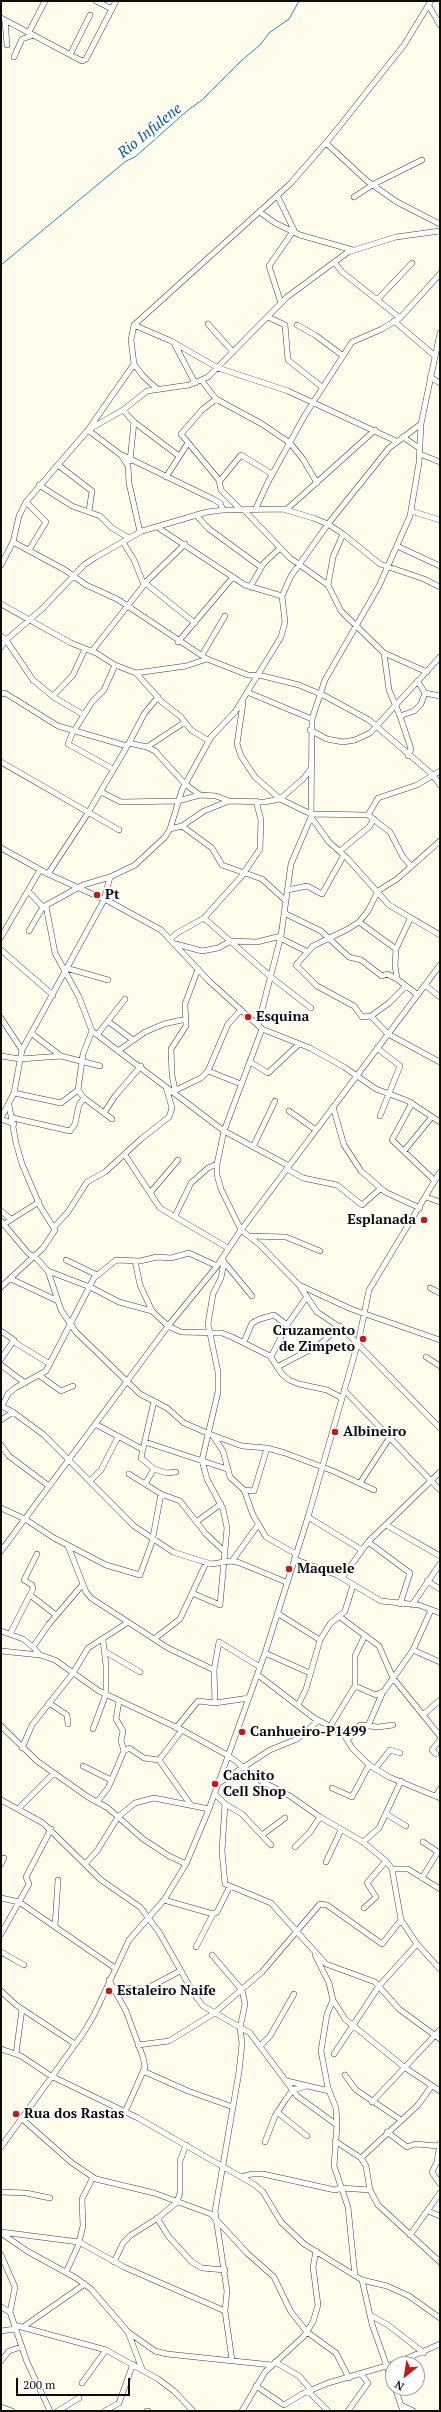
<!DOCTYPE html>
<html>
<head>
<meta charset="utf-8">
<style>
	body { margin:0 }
	#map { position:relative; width:441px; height:2412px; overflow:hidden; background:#fffceb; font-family:"PT Serif",serif }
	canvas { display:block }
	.frame { position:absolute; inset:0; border:2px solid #0c0c0c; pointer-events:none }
	.north { position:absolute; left:385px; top:2356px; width:40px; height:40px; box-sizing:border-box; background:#fff; border:1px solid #9e9e9e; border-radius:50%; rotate:210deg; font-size:11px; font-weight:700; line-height:16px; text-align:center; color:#0c0c0c }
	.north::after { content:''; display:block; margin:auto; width:14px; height:18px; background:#ca1816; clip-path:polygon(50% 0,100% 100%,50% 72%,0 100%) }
	.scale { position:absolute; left:16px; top:2378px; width:114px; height:18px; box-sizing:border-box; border:2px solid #0c0c0c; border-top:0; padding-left:5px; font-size:12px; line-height:14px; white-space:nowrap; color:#0c0c0c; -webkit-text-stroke:3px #fff; paint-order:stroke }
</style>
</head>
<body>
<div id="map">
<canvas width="441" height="2412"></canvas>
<div class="frame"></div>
<div class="north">N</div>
<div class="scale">200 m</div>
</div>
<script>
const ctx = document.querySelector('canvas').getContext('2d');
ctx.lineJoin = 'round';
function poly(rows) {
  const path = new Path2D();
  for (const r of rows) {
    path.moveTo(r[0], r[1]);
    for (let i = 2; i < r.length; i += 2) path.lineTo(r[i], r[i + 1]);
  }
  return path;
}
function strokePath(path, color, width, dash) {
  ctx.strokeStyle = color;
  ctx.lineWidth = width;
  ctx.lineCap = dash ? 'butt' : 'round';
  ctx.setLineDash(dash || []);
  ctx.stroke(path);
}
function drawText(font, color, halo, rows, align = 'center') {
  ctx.font = font + ' "PT Serif",serif';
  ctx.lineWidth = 4;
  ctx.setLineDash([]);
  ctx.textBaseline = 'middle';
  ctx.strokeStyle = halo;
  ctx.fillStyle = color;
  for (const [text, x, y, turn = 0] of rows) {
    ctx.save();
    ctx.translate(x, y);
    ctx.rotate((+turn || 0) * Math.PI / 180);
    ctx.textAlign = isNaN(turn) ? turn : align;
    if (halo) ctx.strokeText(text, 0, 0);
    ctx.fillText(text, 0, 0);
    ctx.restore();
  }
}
const stream = poly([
	[1,265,126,161,135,157,188,110,202,100,241,61,260,45,269,33,289,19,299,1]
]);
const minor = poly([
	[96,1,112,9],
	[429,6,440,25],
	[1,18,82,61,86,59,116,1],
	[5,20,7,45],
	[29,32,45,1],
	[71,53,90,15],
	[14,57,22,39,34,35],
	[326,143,367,181,397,202,440,224],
	[278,197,294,230,269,266,281,303],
	[354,197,374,184,422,160],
	[261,213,275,223,300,235,353,250],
	[335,263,342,272,400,318],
	[378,299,412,263],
	[268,317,285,325,288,360,322,387],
	[394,321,435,356],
	[208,324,233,352],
	[134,325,171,341,218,368,288,391,396,441],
	[297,325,315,335,342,355],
	[175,345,195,383],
	[134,364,88,430,121,455,128,466,129,483,140,532],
	[430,377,440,383],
	[202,381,216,399,262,424,290,443,303,459,317,483],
	[157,389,143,376,134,364,131,340,134,325,290,184,331,137,404,45,431,1],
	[216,399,203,409,181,434,219,480,221,490,240,509],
	[123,410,134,422,179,456],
	[403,437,419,448],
	[420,454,440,462],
	[122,455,213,499,220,503,223,510],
	[130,461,134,422],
	[58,465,92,491,89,511],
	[166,477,188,443],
	[219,482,241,455,272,474],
	[39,485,72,506,100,516,112,528,129,538],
	[26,502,46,522,29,550],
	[256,508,268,482,305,415,352,342,382,329,400,318,440,274],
	[244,510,290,558,328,585,341,611,384,653,427,672],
	[286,510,375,430],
	[411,511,440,520],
	[196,515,209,529,261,567],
	[157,527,245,585,282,596],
	[13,542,65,570,86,585,117,599,207,659],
	[185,544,145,583,195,623],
	[397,546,440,566],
	[1,565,13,542,19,516,26,502,88,430,123,410,147,391,189,385,208,377,287,297,348,252,396,237,440,231],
	[328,585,333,557,343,534],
	[250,587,264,563,280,548],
	[1,604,71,643,96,653,115,665,136,673,186,666,207,659,248,675,263,676,299,685,325,696,369,720,433,775,440,785],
	[1,636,6,640,33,680,55,698,84,715],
	[178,642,233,577],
	[1,647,6,640,42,609,84,565,96,557,142,531,207,512,223,510,283,509,313,518,328,524,343,534,380,564,424,579,440,587],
	[92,651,144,585,134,560,123,542],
	[384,653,389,690,400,716,411,749,408,756],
	[202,655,225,616],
	[136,673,162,702,181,717,191,730,209,741],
	[247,692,312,719],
	[425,693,440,696],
	[1,694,5,693,58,726,127,746],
	[53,696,73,675,85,649],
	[243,703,237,744,241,756,255,777,280,799,303,779,310,770],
	[400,716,414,711,421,704,425,693,418,682],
	[310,730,327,739,343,742,355,740,370,733,440,657],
	[73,731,68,744,113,769],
	[74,731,92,702,104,690,115,665],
	[129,743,144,714,158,697],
	[147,747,185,722],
	[1,762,119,830],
	[101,792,121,802,178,801,200,795,216,796,229,801],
	[368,815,378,798,417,785,440,771],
	[311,817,329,842,347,858,389,905,440,935],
	[182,826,212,848,222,865,262,879,285,900],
	[170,829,182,826,204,811,229,801,265,802,280,799,311,814,368,815,390,832,403,857,411,866],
	[440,841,397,879,378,891,368,911,359,922,348,929,313,946,296,965,317,986,354,1006,362,1017,371,1016,388,1034,440,1062],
	[1,848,48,874,110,902,161,930,209,981,262,1029,310,1048,344,1067,376,1089,408,1101,440,1122],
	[340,851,369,827,374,819],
	[48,874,88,813,129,743,147,747,155,751,185,784,200,795],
	[287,890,307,886,322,894,344,855],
	[28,891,43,907],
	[46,906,55,953,79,997,92,1031,224,1131,289,1166],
	[284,913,321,931,349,957,361,960,382,976,387,974,397,979,418,995],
	[204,918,271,977,311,1008],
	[359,922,396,949],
	[29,931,43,907,83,885,110,877],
	[1,937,40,870],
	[280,938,306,951],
	[170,939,177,933,204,918,241,877,260,849,261,820,256,801],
	[176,944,202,951,218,948,231,941,257,942,281,936],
	[1,950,53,995],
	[66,968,108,980],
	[397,979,395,965,396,949,410,919],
	[425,985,440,997],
	[371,1016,389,1003,405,987],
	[1,1018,22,1050],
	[109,1022,133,1040],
	[258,1025,281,936,291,864,311,817,312,719,325,680,379,586,410,516,419,463,421,424,440,333],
	[262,1029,224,1131,217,1164,217,1175,221,1189,241,1230,260,1245,299,1285,351,1309,440,1340],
	[92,1031,83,1054,78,1090,84,1098,112,1119],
	[31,1033,61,1056,100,1066],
	[97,1035,125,999],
	[377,1048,400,1066,380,1116],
	[118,1051,145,1032,164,1024,186,1019],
	[1,1056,20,1059,61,1056],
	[250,1062,268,1073,299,1044],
	[208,1071,228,1024,241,1010],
	[175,1090,172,1075,171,1049,186,1026,185,1004,198,969],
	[174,1091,201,1078,208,1071,241,1084],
	[14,1093,61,1103,78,1090],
	[412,1103,392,1140,435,1181],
	[333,1107,344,1145,361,1171,385,1192,420,1208],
	[289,1111,316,1130],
	[104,1113,115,1096,141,1066],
	[1,1118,14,1093,22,1050,104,900,110,877,135,865,165,837,170,829,182,790,211,737,235,712,281,637,285,622,282,596,291,576,328,524,389,448,421,424],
	[13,1118,70,1131,75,1124,79,1105,84,1098],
	[1,1119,14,1124],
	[253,1147,275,1101],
	[404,1151,431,1118],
	[125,1155,160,1208,228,1248],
	[287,1169,303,1178,337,1185,362,1205,380,1189],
	[150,1193,178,1160],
	[426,1197,440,1202],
	[1,1211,11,1219],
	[175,1216,191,1183,208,1168,217,1164],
	[1,1221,28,1253,37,1259,48,1271,61,1310,76,1332,140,1394,167,1408,184,1423,212,1435,242,1446,267,1448,285,1453,333,1471,374,1490],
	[4,1224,39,1202],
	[54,1227,68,1212,87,1182,105,1172,141,1139,169,1117,172,1108,166,1087],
	[249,1236,286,1237,320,1251],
	[66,1260,97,1275],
	[135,1261,140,1285,152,1311],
	[224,1262,252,1296],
	[48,1271,90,1287,119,1302,152,1311,168,1326,181,1332,222,1333,232,1337,270,1356,282,1374,289,1380,299,1384,327,1390,342,1398],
	[11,1279,58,1301],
	[299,1285,317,1312,344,1330,440,1428],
	[1,1287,43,1248,55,1230,40,1206,22,1164,16,1143,9,1105],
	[430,1288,440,1293],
	[1,1331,14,1340,1,1359],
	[14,1342,50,1364],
	[244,1342,252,1323,260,1319,274,1315,287,1325],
	[271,1357,287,1325,306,1298],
	[426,1357,440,1366],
	[1,1365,25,1383],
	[277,1367,319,1345,340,1326],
	[40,1376,61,1391,73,1386],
	[344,1390,440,1490],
	[154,1401,141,1458,154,1469,167,1473,176,1472],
	[1,1406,13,1412,44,1435,134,1526,173,1552,211,1564,232,1561,240,1563,286,1582],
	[2,1406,8,1394,15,1388,46,1371,94,1278,116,1260,140,1261,157,1257,171,1258,189,1253,217,1266],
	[1,1420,13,1412],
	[97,1425,142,1449],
	[213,1436,223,1451,230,1477,244,1490,253,1515,266,1537,296,1554],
	[145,1442,227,1469],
	[1,1445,9,1456,49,1486],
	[129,1474,161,1494,180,1501,206,1534,225,1552],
	[90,1481,101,1470,118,1437],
	[360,1483,390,1437],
	[145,1484,154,1469],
	[244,1490,254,1491,267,1448],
	[1,1508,25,1519,54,1538,106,1565,140,1575,152,1542,161,1494],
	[308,1517,362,1550],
	[196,1522,221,1504],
	[386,1525,440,1556],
	[368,1542,410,1573,400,1604],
	[68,1546,86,1592,91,1598,168,1648,214,1670],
	[1,1551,168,1326,217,1266,241,1230,440,965],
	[294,1559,337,1575,381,1601,419,1605,440,1613],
	[232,1561,258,1525],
	[342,1578,368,1542,440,1472],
	[427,1581,440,1589],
	[192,1593,220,1605,227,1528,223,1509,207,1479,202,1460,218,1392,218,1372,208,1324,213,1294,221,1278,224,1262,222,1258],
	[30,1595,56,1615],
	[412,1605,440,1564],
	[277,1613,320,1640],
	[340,1617,379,1646,393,1678,440,1736],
	[1,1631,23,1639,33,1647],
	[10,1634,33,1589,32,1585,24,1580,37,1554],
	[154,1639,180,1619,206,1563],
	[413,1650,440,1662],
	[1,1651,40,1655,55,1660,99,1691,182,1730,229,1756,261,1781,290,1796,320,1817,363,1842,386,1861,392,1869,401,1920,417,1944,440,1969],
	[104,1651,140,1672],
	[265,1653,310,1673],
	[40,1655,33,1647,49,1624,83,1584],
	[258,1675,314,1718,343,1733,352,1748,369,1765,389,1777,440,1798],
	[355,1686,376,1695,384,1691,413,1650,431,1610],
	[119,1701,116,1719,123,1731,121,1741,124,1751],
	[49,1703,67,1715,68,1724],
	[215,1703,214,1670,219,1642,260,1667],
	[298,1705,306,1689,320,1640,330,1624,345,1611,353,1585],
	[424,1714,440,1700],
	[331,1725,355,1686,355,1656,365,1635],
	[1,1726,37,1761,88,1797,108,1808,143,1839,169,1856,186,1864],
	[368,1726,382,1694],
	[176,1728,198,1701,215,1703,249,1698],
	[93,1729,106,1694,106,1665,103,1640],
	[348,1739,360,1725,378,1727,393,1725],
	[22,1748,32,1725,73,1673,88,1648,127,1623],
	[436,1754,432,1750,440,1740],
	[159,1760,182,1730],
	[83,1766,111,1780],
	[375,1769,390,1750,400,1753],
	[219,1783,270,1750,297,1739,318,1721],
	[332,1788,352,1797,369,1765],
	[215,1794,225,1804,242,1814,271,1845],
	[436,1796,440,1789],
	[1,1800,43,1823,101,1880,140,1907,159,1932,194,1994,203,2006,250,2033,297,2096,337,2125],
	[97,1802,108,1788,124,1751,129,1748,144,1758,159,1760,190,1804],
	[225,1804,222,1851,225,1884,271,1903,326,1964,375,1982,399,2009,440,2039],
	[18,1809,54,1773],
	[386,1814,406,1826],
	[262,1835,285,1818],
	[363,1842,379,1828,401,1781],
	[295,1847,310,1832,320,1817],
	[326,1862,341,1830],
	[1,1864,4,1858],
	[85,1864,97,1851,118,1817,135,1803,154,1798,209,1809],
	[392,1869,408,1869,440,1889],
	[422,1878,438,1852,423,1842],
	[1,1898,19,1902,115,1968],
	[164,1900,213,1914,217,1912,230,1886],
	[364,1908,376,1897,367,1883,386,1861],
	[55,1926,58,1880],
	[1,1934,29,1884,26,1877,51,1829],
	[196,1947,213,1914],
	[1,1952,24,1965],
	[212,1955,242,1990,245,2004,240,2028,242,2043,239,2072,215,2211,227,2291,225,2311,232,2360],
	[315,1955,329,1983,333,2000,345,2019,404,2067,440,2091],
	[109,1980,126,2011,143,2057,145,2067,125,2112],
	[113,1988,146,1989,180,1971],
	[1,1991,16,2005,75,2044],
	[333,2000,327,2014,321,2051,328,2088,336,2108,337,2125,334,2166,348,2207,355,2276],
	[138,2045,169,2041,213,2014,262,1972,320,1904,327,1905,382,1944,401,1920],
	[261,2045,270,2036,294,1994],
	[1,2049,21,2056,51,2076,138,2118,255,2185,263,2192,281,2222,304,2244,362,2280,387,2286,409,2296,440,2318],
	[16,2054,22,2009],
	[334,2054,379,1986,417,1944],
	[143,2071,188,2091,233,2107],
	[345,2075,356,2090,401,2120],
	[287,2081,329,2091],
	[372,2102,440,2030],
	[277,2112,307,2136],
	[21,2118,72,2163,96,2179,154,2193,211,2214,247,2253,274,2277,291,2312,307,2332,336,2353,349,2378],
	[387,2132,407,2147,415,2144,439,2146],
	[335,2141,361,2158,366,2166,370,2190,378,2205,440,2262],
	[265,2142,275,2116,286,2099,293,2090,306,2086],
	[440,2143,437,2162,432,2172,440,2184],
	[1,2147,84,2032,94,2015,129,1940,164,1900,186,1864,209,1809,265,1653,308,1517,359,1339,369,1290,440,1172],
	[361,2158,418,2105,431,2087],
	[241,2177,252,2174,263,2174,335,2190,342,2188,370,2190],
	[1,2192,26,2193,50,2198],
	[428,2211,440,2216],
	[157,2218,169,2237,192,2262,202,2268,225,2270],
	[1,2232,79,2242,124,2267,225,2311],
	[1,2233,27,2251,76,2278,91,2289,128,2332,155,2351,167,2354,272,2365],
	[410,2235,440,2193],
	[1,2255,15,2287,10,2312],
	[114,2262,123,2243,131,2235,158,2218,177,2202,180,2193,180,2161,186,2145],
	[66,2272,78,2246,83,2226,82,2199,93,2177],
	[362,2280,372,2324,393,2384],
	[1,2307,10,2312,27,2362,50,2411],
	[370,2315,388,2325,424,2353],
	[14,2325,106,2350,158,2379,174,2391,193,2411],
	[23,2327,85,2284],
	[1,2331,15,2329],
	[128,2332,142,2369],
	[1,2361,9,2351,21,2347],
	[275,2362,299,2376,311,2390],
	[394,2364,440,2344],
	[82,2383,106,2350],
	[256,2386,284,2405,302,2394,328,2383,393,2364],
	[395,2388,403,2411],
	[308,2391,328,2411],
	[401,2405,413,2411],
	[1,2407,12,2411],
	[58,2411,79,2398],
	[105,2411,119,2403,133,2364],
	[147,2411,148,2411],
	[242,2411,265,2372,304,2336,313,2322,318,2305,313,2267,316,2251],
	[348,2411,368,2383,361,2374]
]);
const markers = [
	[97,895,4,"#ca1816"],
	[248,1017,4,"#ca1816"],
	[424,1220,4,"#ca1816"],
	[363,1339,4,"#ca1816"],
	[335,1432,4,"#ca1816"],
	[289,1569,4,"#ca1816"],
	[242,1732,4,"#ca1816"],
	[215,1784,4,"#ca1816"],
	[109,1991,4,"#ca1816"],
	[16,2114,4,"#ca1816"]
];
const poiNames = [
	["Pt",105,895],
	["Esquina",256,1017],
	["Esplanada",416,1220,"right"],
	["Cruzamento",355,1331,"right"],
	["de Zimpeto",355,1347,"right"],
	["Albineiro",343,1432],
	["Maquele",297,1569],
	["Canhueiro-P1499",250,1732],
	["Cachito",223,1776],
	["Cell Shop",223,1792],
	["Estaleiro Naife",117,1991],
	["Rua dos Rastas",24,2114]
];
const waterNames = [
	["Rio Infulene",150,131,-39]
];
strokePath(stream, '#2889dc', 1);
strokePath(minor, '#3f3f3f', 6);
strokePath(minor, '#fff', 5);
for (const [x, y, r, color] of markers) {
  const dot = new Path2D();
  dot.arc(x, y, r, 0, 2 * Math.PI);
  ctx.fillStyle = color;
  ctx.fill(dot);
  strokePath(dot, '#fff', 1.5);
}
drawText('bold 14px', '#0c0c0c', '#fff', poiNames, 'left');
drawText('italic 15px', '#095aaa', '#fff', waterNames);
</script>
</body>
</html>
